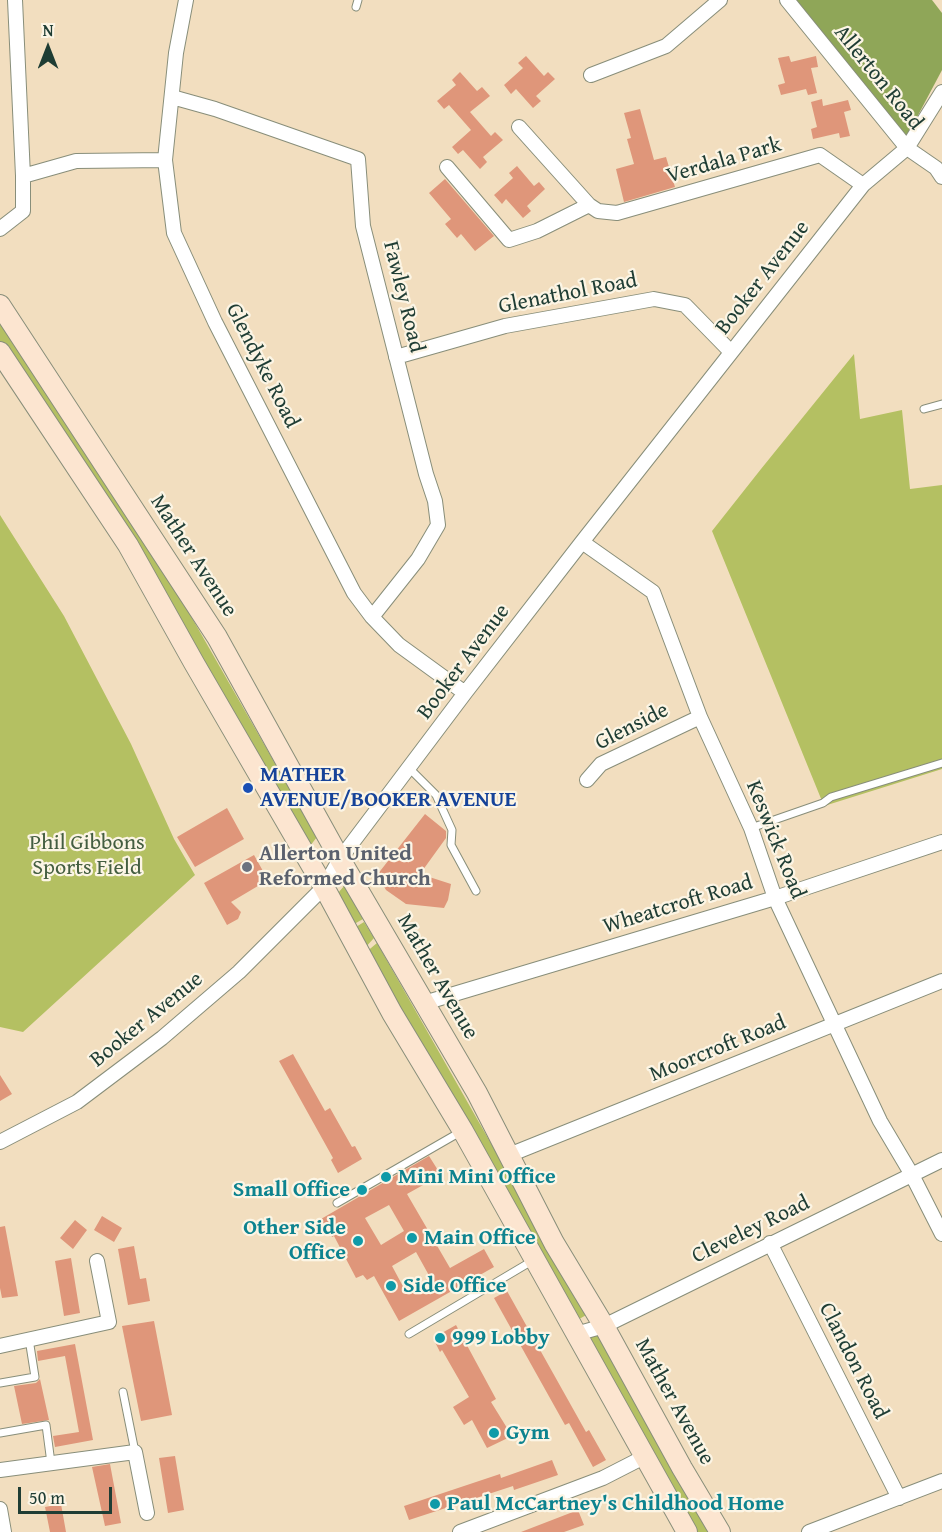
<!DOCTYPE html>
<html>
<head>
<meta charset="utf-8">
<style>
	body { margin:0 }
	#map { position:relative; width:942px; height:1532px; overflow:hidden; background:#f2debf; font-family:"Gentium Book Plus",serif }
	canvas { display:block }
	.north { position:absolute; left:18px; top:18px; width:60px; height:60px; -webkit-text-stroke:4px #fcf5e5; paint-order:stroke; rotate:0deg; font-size:16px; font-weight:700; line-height:24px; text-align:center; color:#1f3d34 }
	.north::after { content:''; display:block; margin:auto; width:21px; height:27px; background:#1f3d34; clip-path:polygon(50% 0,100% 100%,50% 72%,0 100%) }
	.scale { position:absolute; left:18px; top:1487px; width:94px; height:27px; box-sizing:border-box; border:3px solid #1f3d34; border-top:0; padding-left:8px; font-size:18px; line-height:21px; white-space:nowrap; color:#1f3d34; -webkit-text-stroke:4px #fcf5e5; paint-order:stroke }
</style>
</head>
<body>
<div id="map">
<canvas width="942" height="1532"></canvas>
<div class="north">N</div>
<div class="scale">50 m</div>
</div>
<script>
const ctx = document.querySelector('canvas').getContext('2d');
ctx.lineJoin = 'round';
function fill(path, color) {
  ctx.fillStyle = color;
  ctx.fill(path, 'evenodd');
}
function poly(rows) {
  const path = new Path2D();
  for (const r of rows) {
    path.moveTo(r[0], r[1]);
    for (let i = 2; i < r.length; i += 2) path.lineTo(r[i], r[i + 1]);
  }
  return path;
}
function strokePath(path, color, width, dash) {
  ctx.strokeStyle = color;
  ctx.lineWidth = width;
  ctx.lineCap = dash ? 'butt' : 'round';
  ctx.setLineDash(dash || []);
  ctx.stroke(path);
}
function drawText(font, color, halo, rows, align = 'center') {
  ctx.font = font + ' "Gentium Book Plus",serif';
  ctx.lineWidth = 4.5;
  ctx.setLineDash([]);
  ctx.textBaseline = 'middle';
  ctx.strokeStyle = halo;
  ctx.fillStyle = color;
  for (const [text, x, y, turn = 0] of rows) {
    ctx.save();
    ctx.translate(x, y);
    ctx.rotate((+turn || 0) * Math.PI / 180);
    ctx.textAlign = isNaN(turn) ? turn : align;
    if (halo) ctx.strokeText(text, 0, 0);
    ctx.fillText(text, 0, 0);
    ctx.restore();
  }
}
const green = poly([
	[0,316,164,570,192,618,317,837,306,851,0,345],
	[854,354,860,419,902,410,910,489,942,485,942,769,824,806,712,531,761,469],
	[0,515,64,616,131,744,174,839,195,875,23,1032,0,1027],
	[344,886,363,919,349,927,333,899],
	[364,922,374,938,363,950,351,930],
	[377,943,588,1314,574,1322,365,953],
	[598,1331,712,1532,693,1532,584,1337]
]);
const forest = poly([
	[792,0,932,0,942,13,942,70,907,136,901,132]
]);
const building = poly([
	[526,56,544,76,548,72,555,79,536,96,541,101,533,108,516,89,511,94,504,85,523,68,518,63],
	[789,56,791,62,816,56,818,67,811,68,817,93,808,95,806,89,781,95,778,85,785,83,778,58],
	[460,72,477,91,482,87,490,96,470,112,491,136,495,132,503,140,483,157,487,162,480,169,463,150,458,154,452,147,471,130,449,105,444,109,437,101,456,85,452,80],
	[822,99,823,106,848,100,851,110,844,112,850,136,840,138,839,133,813,139,811,129,817,127,811,102],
	[640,109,654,160,666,157,675,187,624,202,616,169,634,164,627,139,631,138,624,113],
	[517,166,534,186,539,182,545,189,527,206,531,211,523,218,506,199,502,204,494,195,513,178,509,173],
	[445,179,494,236,475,251,461,234,457,238,445,224,451,219,429,193],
	[227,808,244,839,195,867,177,837],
	[425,814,446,831,446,838,420,874,451,884,448,900,444,908,406,904,386,890,377,875],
	[254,855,268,880,231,902,241,912,238,919,227,925,204,883],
	[293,1054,325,1111,330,1108,352,1147,355,1146,362,1159,338,1173,331,1160,333,1158,279,1061],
	[0,1075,12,1094,0,1101],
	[429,1156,441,1175,407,1194,450,1268,484,1249,494,1267,399,1321,374,1276,367,1280,363,1275,356,1278,334,1236,332,1237,321,1219],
	[389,1205,404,1231,381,1245,365,1218],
	[416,1252,431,1279,406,1292,392,1266],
	[102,1216,122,1228,114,1242,94,1230],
	[75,1220,87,1230,73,1249,60,1238],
	[5,1226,18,1296,2,1298,0,1288,0,1227],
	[134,1246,140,1279,146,1278,150,1301,128,1305,118,1249],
	[71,1258,80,1313,64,1316,55,1261],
	[507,1291,586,1432,589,1430,606,1460,593,1467,569,1423,565,1425,494,1298],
	[154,1321,172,1415,141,1421,122,1326],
	[456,1325,496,1399,491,1402,512,1436,487,1448,472,1420,464,1425,453,1407,469,1397,442,1350,440,1352,433,1338],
	[75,1344,93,1440,55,1447,53,1436,79,1432,65,1356,38,1361,37,1351],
	[40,1379,49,1420,22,1424,14,1386,36,1383],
	[175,1456,184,1510,168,1513,159,1458],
	[552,1460,558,1475,514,1490,513,1486,409,1520,404,1506,500,1474,501,1478],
	[110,1464,121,1523,105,1526,92,1467],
	[61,1504,66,1532,50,1532,45,1507],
	[578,1510,584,1525,564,1532,521,1532]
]);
const service = poly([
	[356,7,358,0],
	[924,409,942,404],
	[409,768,436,795,452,830,451,845,476,891],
	[751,828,823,803,831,797,942,763],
	[337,1203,462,1131],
	[409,1334,532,1261],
	[0,1383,35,1377,29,1339],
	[123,1392,135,1452],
	[0,1433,46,1425,51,1463]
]);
const minor = poly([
	[186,0,176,53,165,160,174,233,215,322,354,593,372,617,399,645,465,693],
	[787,0,907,148,936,168,942,177],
	[591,75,666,46,720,0],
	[172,97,215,109,358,159,363,226,426,474,435,501,438,525,418,559,372,617],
	[519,127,589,205,598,211,617,213,820,155,863,185],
	[447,167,509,240,537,231,589,205],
	[23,176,76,161,165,160],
	[0,229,23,211,23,176,15,0],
	[396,357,505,326,654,299,685,305,731,352],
	[582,542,653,592,700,717,751,828,775,898,880,1121,912,1175,942,1234],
	[587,780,601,764,700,717],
	[424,1003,775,898,942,842],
	[0,1142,77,1102,162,1038,239,972,324,887,340,859,465,693,582,542,863,185,907,148,942,92],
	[509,1155,942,981],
	[770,1243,899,1498],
	[576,1334,604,1326,942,1160],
	[0,1346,109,1322,97,1261],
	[0,1470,135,1452,147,1513],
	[0,1509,4,1532],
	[460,1532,603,1478,646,1456],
	[809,1532,942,1481]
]);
const secondary = poly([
	[0,305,217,637,340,859,477,1093,554,1243,604,1326,682,1468,720,1532],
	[0,352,128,545,194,663,324,887,392,1013,463,1131,687,1532]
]);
const markers = [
	[248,788,6,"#1a4fb4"],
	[247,867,6,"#6b7280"],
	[386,1177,6,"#0f9aa8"],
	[362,1190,6,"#0f9aa8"],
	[412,1238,6,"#0f9aa8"],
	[358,1241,6,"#0f9aa8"],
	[391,1286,6,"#0f9aa8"],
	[440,1338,6,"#0f9aa8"],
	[494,1433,6,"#0f9aa8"],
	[435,1504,6,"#0f9aa8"]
];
const streetNames = [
	["Allerton Road",878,78,51],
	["Verdala Park",724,161,-16],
	["Booker Avenue",763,278,-52],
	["Glenathol Road",568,294,-11],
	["Fawley Road",403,297,76],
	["Glendyke Road",262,366,63],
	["Mather Avenue",193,556,57],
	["Booker Avenue",464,662,-53],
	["Glenside",632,727,-27],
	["Keswick Road",775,840,68],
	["Wheatcroft Road",678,905,-17],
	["Mather Avenue",437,977,60],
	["Booker Avenue",147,1020,-39],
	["Moorcroft Road",718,1049,-22],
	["Cleveley Road",751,1230,-26],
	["Clandon Road",853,1361,63],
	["Mather Avenue",674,1402,61]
];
const transitNames = [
	["MATHER",260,775],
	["AVENUE/BOOKER AVENUE",260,800]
];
const parkNames = [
	["Phil Gibbons",87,843],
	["Sports Field",87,868]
];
const worshipNames = [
	["Allerton United",259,854],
	["Reformed Church",259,879]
];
const cultureNames = [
	["Mini Mini Office",398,1177],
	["Small Office",350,1190,"right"],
	["Other Side",346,1228,"right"],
	["Office",346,1253,"right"],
	["Main Office",424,1238],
	["Side Office",403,1286],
	["999 Lobby",452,1338],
	["Gym",506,1433],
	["Paul McCartney's Childhood Home",447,1504]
];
fill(green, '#b4c062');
fill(forest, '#8fa658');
fill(building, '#df967a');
strokePath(service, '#888e7a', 9);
strokePath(minor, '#888e7a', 16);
strokePath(secondary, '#888e7a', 22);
strokePath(service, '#fff', 7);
strokePath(minor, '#fff', 14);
strokePath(secondary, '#fce5d0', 20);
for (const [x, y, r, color] of markers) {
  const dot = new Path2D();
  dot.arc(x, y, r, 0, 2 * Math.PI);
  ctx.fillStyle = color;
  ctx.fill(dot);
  strokePath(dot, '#fcf5e5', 2);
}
drawText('22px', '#1f3d34', '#fcf5e5', streetNames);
drawText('bold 22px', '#164399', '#fcf5e5', transitNames, 'left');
drawText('22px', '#445e40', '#fcf5e5', parkNames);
drawText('bold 22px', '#5b616d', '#fcf5e5', worshipNames, 'left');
drawText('bold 22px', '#0d838f', '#fcf5e5', cultureNames, 'left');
</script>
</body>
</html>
